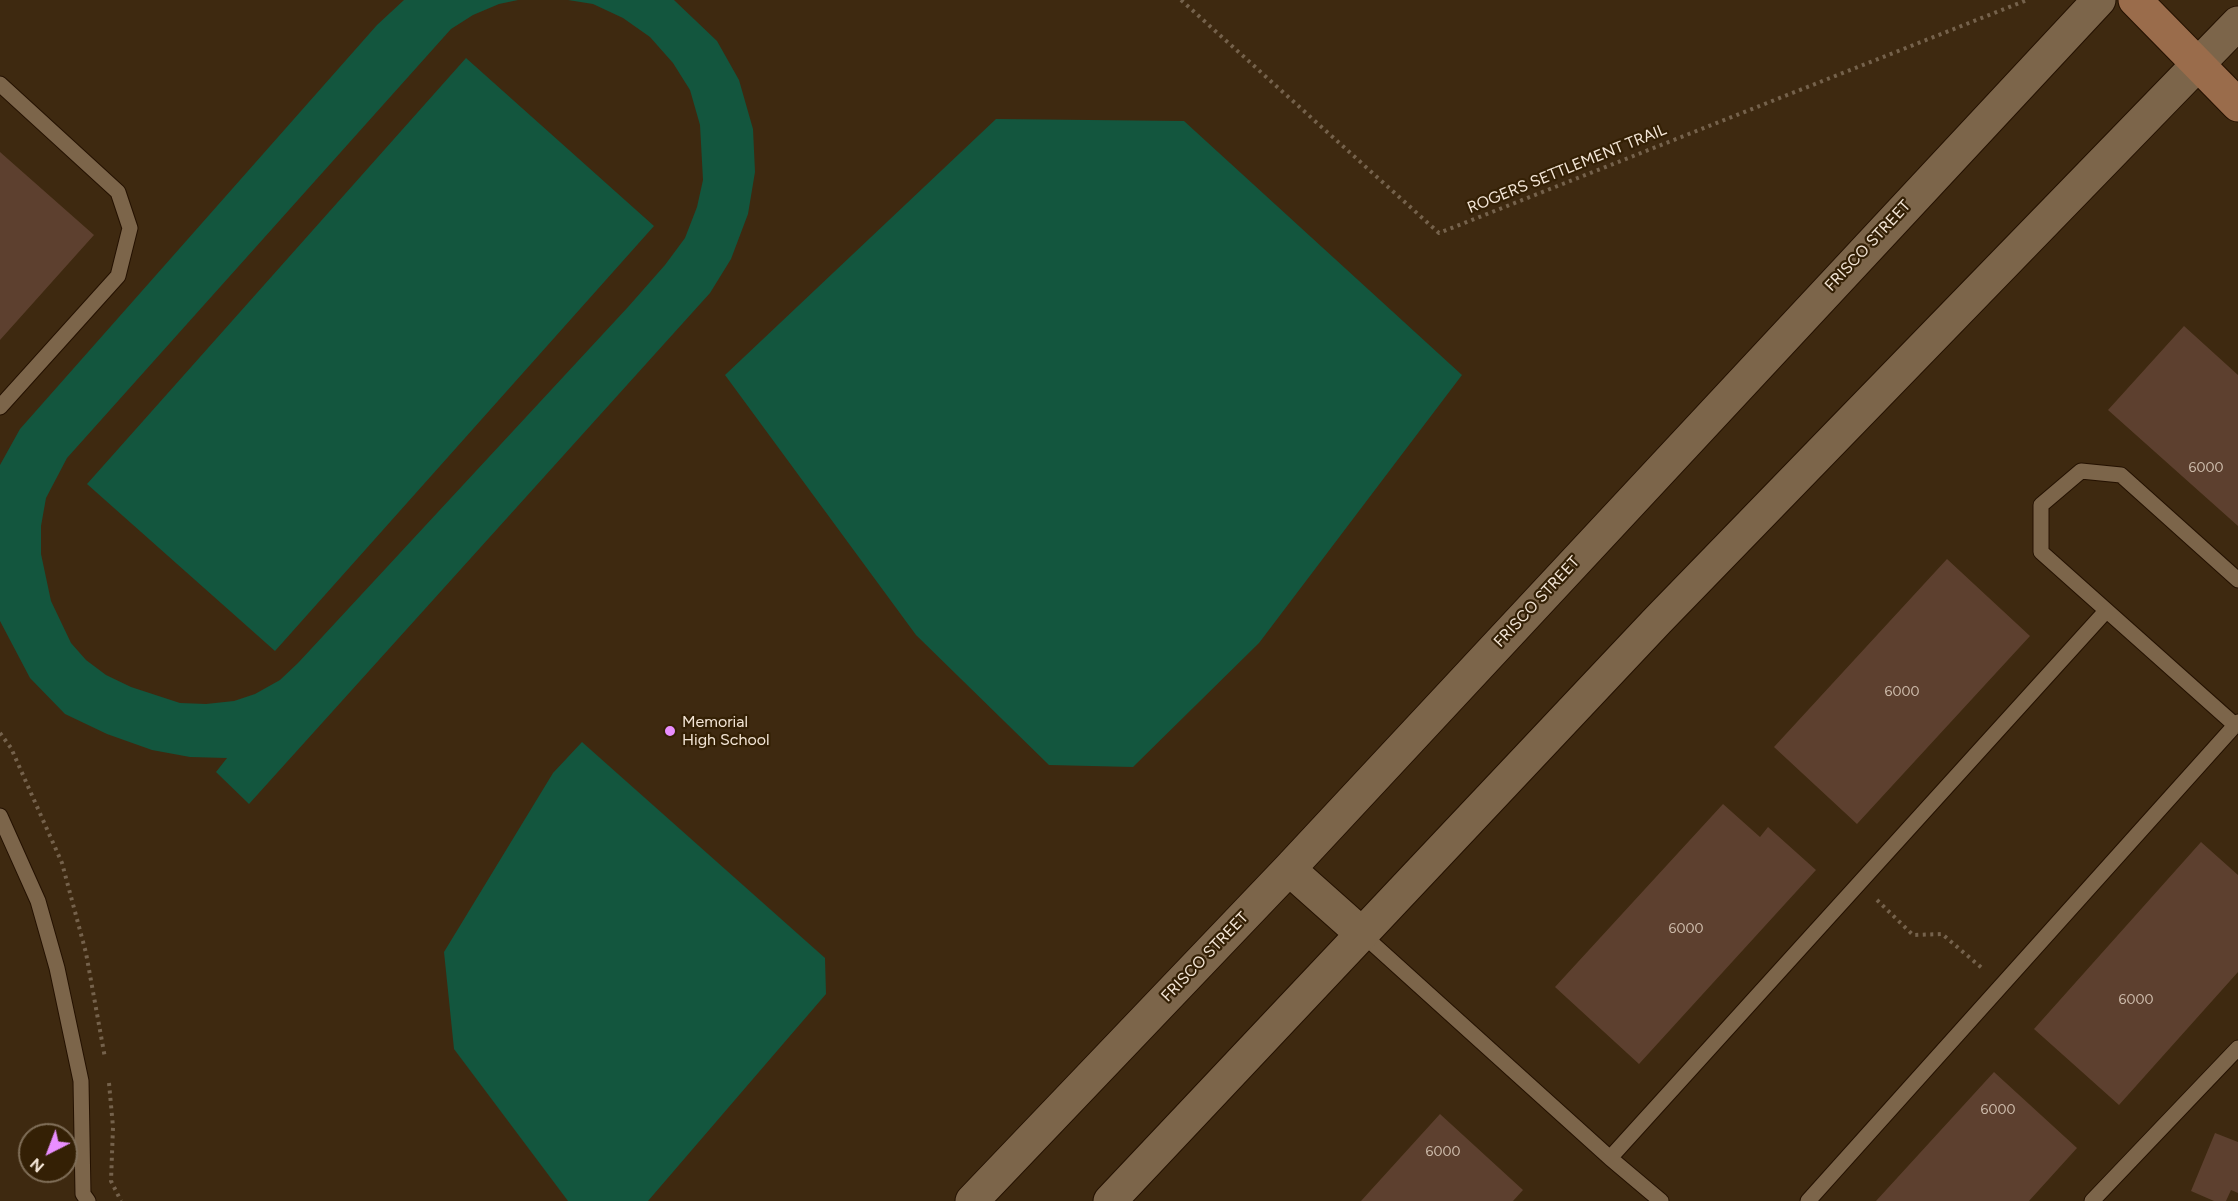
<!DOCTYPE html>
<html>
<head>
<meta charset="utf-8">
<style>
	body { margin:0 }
	#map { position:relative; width:2238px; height:1201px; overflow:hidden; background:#3e2910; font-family:Figtree,sans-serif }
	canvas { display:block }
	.north { position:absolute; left:18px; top:1123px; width:60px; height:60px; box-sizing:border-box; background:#342005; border:2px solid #806f59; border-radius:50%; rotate:222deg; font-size:16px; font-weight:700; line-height:24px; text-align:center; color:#f3e5d6 }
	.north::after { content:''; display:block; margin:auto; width:21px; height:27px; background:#e98eff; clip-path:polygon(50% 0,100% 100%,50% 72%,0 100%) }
</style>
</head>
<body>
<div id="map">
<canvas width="2238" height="1201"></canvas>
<div class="north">N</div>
</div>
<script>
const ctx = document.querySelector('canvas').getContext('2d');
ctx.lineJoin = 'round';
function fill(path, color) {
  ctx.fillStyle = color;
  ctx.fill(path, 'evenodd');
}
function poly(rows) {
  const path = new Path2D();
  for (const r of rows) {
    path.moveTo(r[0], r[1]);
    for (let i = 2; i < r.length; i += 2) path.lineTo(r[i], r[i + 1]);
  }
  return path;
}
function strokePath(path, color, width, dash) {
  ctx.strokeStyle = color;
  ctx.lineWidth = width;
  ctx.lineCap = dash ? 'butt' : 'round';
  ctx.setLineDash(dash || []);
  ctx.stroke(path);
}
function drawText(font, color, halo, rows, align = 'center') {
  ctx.font = font + ' Figtree,sans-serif';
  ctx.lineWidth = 4.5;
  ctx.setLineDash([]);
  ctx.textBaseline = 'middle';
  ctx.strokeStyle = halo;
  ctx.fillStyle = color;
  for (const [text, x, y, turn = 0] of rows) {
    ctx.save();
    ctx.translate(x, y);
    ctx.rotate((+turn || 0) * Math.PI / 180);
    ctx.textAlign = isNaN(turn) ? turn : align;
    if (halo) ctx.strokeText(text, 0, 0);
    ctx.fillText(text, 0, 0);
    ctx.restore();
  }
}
const green = poly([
	[404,0,518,0,499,4,473,15,451,29,67,458,46,498,41,526,41,554,51,601,71,643,86,660,106,675,131,687,180,703,206,704,234,701,255,694,280,680,298,663,628,307,665,265,685,238,697,207,703,180,700,125,690,90,673,63,650,37,623,18,593,4,568,0,674,0,717,41,739,80,753,129,755,172,748,214,731,259,710,293,249,804,216,772,227,758,190,757,152,750,107,734,65,714,30,678,0,621,0,465,20,429,377,25],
	[466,58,654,226,275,651,87,484],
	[996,119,1184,121,1462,375,1259,643,1133,767,1049,765,916,635,725,375],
	[582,742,825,958,826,994,648,1201,568,1201,454,1049,444,952,553,773]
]);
const building = poly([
	[0,152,94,235,0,340],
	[2184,326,2238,375,2238,526,2108,410],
	[1947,559,2030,636,1857,824,1774,747],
	[1723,804,1760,837,1768,827,1816,870,1639,1064,1555,987],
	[2201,842,2238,875,2238,972,2119,1105,2034,1029],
	[1994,1072,2077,1148,2029,1201,1876,1201],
	[1440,1114,1523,1190,1513,1201,1361,1201],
	[2215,1133,2238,1142,2238,1193,2231,1190,2226,1201,2214,1201,2191,1191]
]);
const path = poly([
	[1181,0,1439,233,2027,0],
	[0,733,11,748,62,863,86,953,105,1058],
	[1877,900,1913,935,1942,934,1983,969],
	[109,1083,113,1127,111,1181,121,1201]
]);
const service = poly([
	[0,84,118,192,130,228,118,276,0,407],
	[2235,725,2041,552,2041,505,2081,471,2121,475,2238,580],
	[0,816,38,901,57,968,81,1081,83,1194,88,1201],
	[1362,934,1610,1158,1661,1201],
	[1610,1158,2106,611],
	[1808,1201,2238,722],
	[2092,1201,2238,1048]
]);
const tertiary = poly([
	[1289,869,1362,934],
	[972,1201,1289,869,2099,0],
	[1110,1201,1658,620,2238,23]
]);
const primary = poly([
	[2135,0,2238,105]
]);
const markers = [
	[670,731,6,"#e98eff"]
];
const numberNames = [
	["6000",2206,468],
	["6000",1902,692],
	["6000",1686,929],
	["6000",2136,1000],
	["6000",1998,1110],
	["6000",1443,1152]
];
const streetNames = [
	["ROGERS SETTLEMENT TRAIL",1567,169,-22],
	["FRISCO STREET",1868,246,-47],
	["FRISCO STREET",1537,602,-47],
	["FRISCO STREET",1205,957,-46]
];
const poiNames = [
	["Memorial",682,722],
	["High School",682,740]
];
fill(green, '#13563e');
fill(building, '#5d402f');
strokePath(service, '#241100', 17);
strokePath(tertiary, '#241100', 35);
strokePath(primary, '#241100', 35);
strokePath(path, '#75624c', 4, [3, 4.5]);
strokePath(service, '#7c654a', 15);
strokePath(tertiary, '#7c654a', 33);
strokePath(primary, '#9a6c4b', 33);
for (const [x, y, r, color] of markers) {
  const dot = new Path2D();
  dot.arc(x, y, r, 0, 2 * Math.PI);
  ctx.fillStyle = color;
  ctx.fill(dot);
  strokePath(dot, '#342005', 2);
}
drawText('14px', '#cebcac', null, numberNames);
drawText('16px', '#f3e5d6', '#342005', streetNames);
drawText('16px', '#f3e5d6', '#342005', poiNames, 'left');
</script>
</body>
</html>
